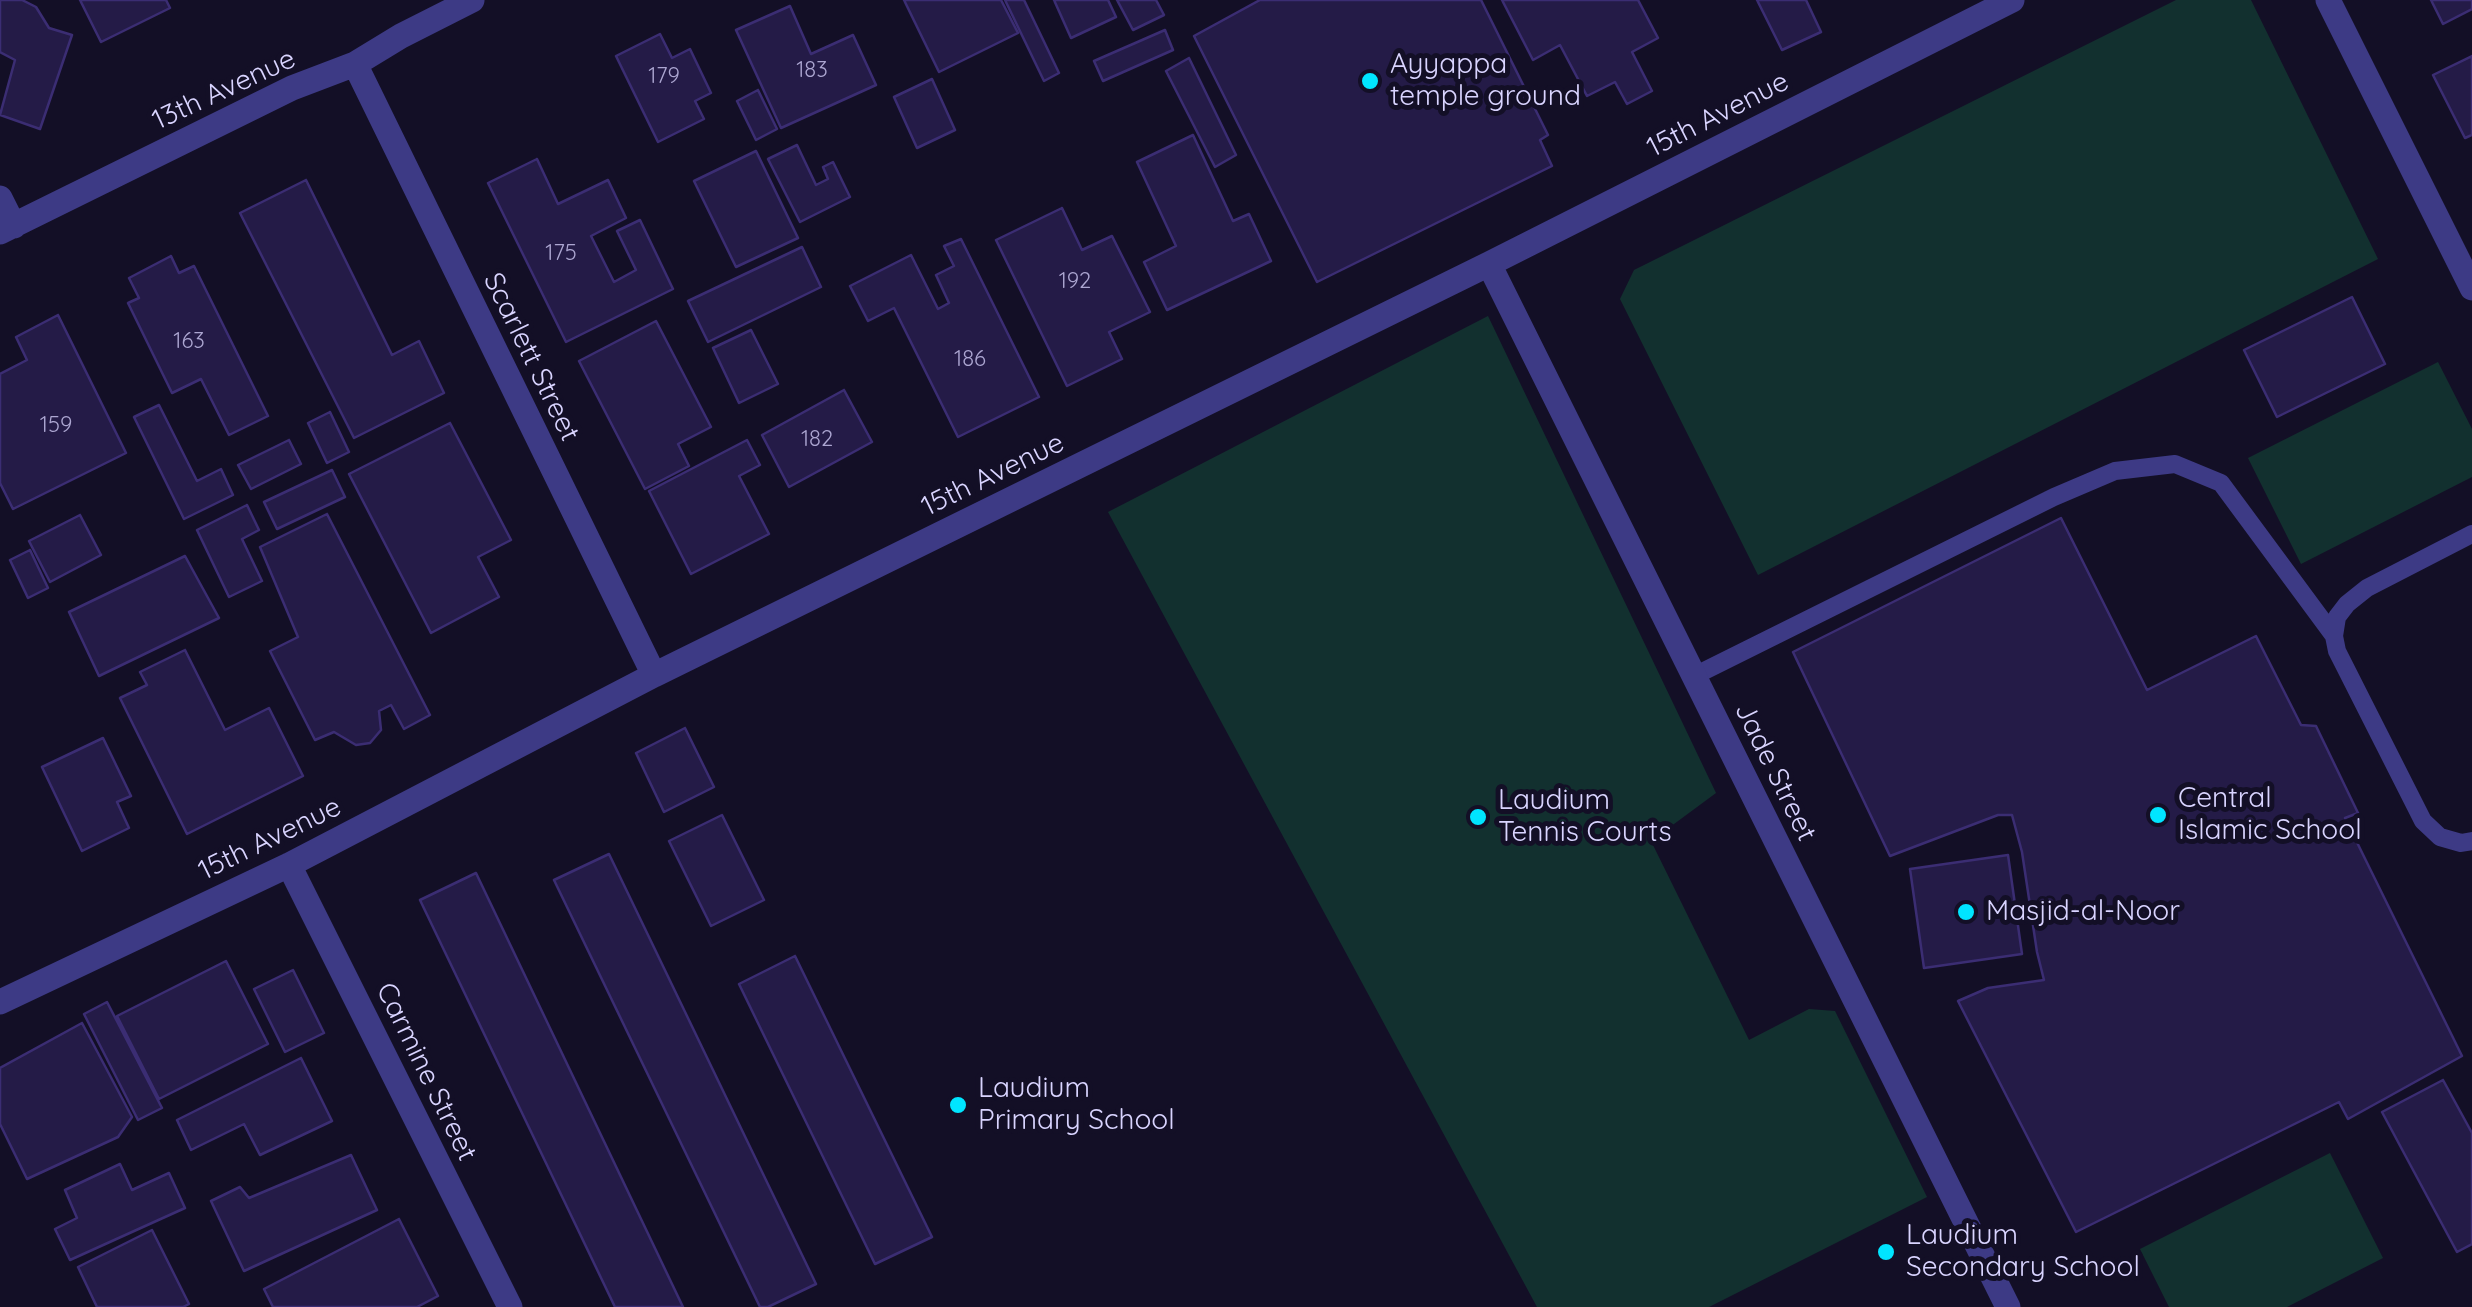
<!DOCTYPE html>
<html>
<head>
<meta charset="utf-8">
<style>
	body { margin:0 }
	canvas { display:block; background:#130f26 }
</style>
</head>
<body>
<canvas width="2472" height="1307"></canvas>
<script>
const ctx = document.querySelector('canvas').getContext('2d');
ctx.lineJoin = 'round';
function fill(path, color) {
  ctx.fillStyle = color;
  ctx.fill(path, 'evenodd');
}
function poly(rows) {
  const path = new Path2D();
  for (const r of rows) {
    path.moveTo(r[0], r[1]);
    for (let i = 2; i < r.length; i += 2) path.lineTo(r[i], r[i + 1]);
  }
  return path;
}
function strokePath(path, color, width, dash) {
  ctx.strokeStyle = color;
  ctx.lineWidth = width;
  ctx.lineCap = dash ? 'butt' : 'round';
  ctx.setLineDash(dash || []);
  ctx.stroke(path);
}
function drawText(font, color, halo, rows, align = 'center') {
  ctx.font = font + ' Quicksand,sans-serif';
  ctx.lineWidth = 10;
  ctx.setLineDash([]);
  ctx.textBaseline = 'middle';
  ctx.strokeStyle = halo;
  ctx.fillStyle = color;
  for (const [text, x, y, turn = 0] of rows) {
    ctx.save();
    ctx.translate(x, y);
    ctx.rotate((+turn || 0) * Math.PI / 180);
    ctx.textAlign = isNaN(turn) ? turn : align;
    if (halo) ctx.strokeText(text, 0, 0);
    ctx.fillText(text, 0, 0);
    ctx.restore();
  }
}
const green = poly([
	[2176,0,2251,0,2378,259,1758,575,1620,299,1634,270],
	[1488,316,1716,793,1651,841,1749,1040,1809,1009,1835,1011,1927,1197,1709,1307,1537,1307,1108,512],
	[2438,362,2472,429,2472,477,2301,564,2248,458],
	[2330,1153,2383,1258,2287,1307,2169,1307,2140,1249]
]);
const building = poly([
	[0,0,22,0,36,7,49,28,72,35,40,129,0,115,15,60,0,52,0,0],
	[80,0,166,0,170,8,101,42,80,0],
	[904,0,1001,0,1018,33,939,72,904,0],
	[1005,0,1024,0,1059,73,1044,81,1005,0],
	[1054,0,1108,0,1116,17,1071,38,1054,0],
	[1117,0,1156,0,1164,15,1133,30,1117,0],
	[1260,0,1481,0,1548,135,1540,140,1552,166,1317,282,1194,36,1260,0],
	[1502,0,1638,0,1658,38,1632,52,1652,91,1627,104,1615,82,1587,96,1560,45,1533,60,1502,0],
	[1757,0,1806,0,1821,32,1782,50,1757,0],
	[2431,0,2472,0,2472,9,2443,24,2431,0],
	[790,6,811,54,853,35,876,85,781,128,736,30,790,6],
	[1165,30,1173,50,1103,81,1094,61,1165,30],
	[660,34,672,58,690,49,711,93,695,101,704,119,658,142,616,56,660,34],
	[2472,56,2472,135,2465,138,2433,75,2472,56],
	[1189,58,1236,155,1215,167,1166,71,1189,58],
	[932,79,955,130,917,148,894,97,932,79],
	[758,90,777,129,756,140,737,101,758,90],
	[1193,135,1233,221,1249,214,1271,261,1167,310,1144,262,1176,246,1137,162,1193,135],
	[797,145,816,185,828,179,823,167,833,162,850,197,800,222,768,159,797,145],
	[756,151,798,238,736,267,694,181,756,151],
	[537,159,558,204,608,180,626,218,591,236,614,282,636,270,617,231,640,220,673,289,566,342,488,183,537,159],
	[306,180,392,355,419,341,444,393,354,438,240,213,306,180],
	[1062,208,1082,250,1112,236,1150,312,1109,332,1122,359,1067,386,996,240,1062,208],
	[961,239,1039,397,958,437,894,308,868,321,850,286,911,255,938,309,949,303,936,275,954,266,944,246,961,239],
	[802,247,821,287,708,342,688,301,802,247],
	[171,256,179,273,194,266,268,416,229,435,201,379,172,393,128,303,139,298,129,278,171,256],
	[2352,297,2385,364,2277,417,2244,350,2352,297],
	[58,315,126,453,13,509,0,483,0,374,27,360,16,337,58,315],
	[656,321,711,427,678,444,689,466,645,489,579,361,656,321],
	[751,330,778,384,739,403,713,348,751,330],
	[844,390,872,442,789,487,762,435,844,390],
	[159,405,197,481,221,469,233,495,184,519,134,417,159,405],
	[330,412,349,452,327,463,308,423,330,412],
	[450,423,511,540,478,557,499,597,431,633,349,474,450,423],
	[289,440,301,464,251,489,238,465,289,440],
	[747,440,760,465,739,476,769,534,691,574,649,491,747,440],
	[332,470,345,497,277,529,264,502,332,470],
	[247,505,259,530,242,539,262,581,229,597,197,530,247,505],
	[327,514,430,715,404,729,391,705,379,711,381,730,370,743,356,745,334,732,315,740,270,651,298,637,260,547,327,514],
	[80,515,101,555,50,582,29,541,80,515],
	[2061,518,2147,690,2256,636,2301,725,2316,726,2358,813,2345,818,2462,1056,2348,1119,2339,1102,2076,1232,1958,1001,1988,988,2044,980,2037,952,2022,852,2012,815,1998,815,1890,856,1793,652,2061,518],
	[30,550,48,588,28,598,10,560,30,550],
	[185,556,219,618,99,676,69,612,185,556],
	[185,650,225,730,269,708,303,776,187,834,120,698,147,685,140,672,185,650],
	[685,728,714,787,664,812,636,753,685,728],
	[103,738,131,796,117,802,129,828,82,851,42,767,103,738],
	[722,815,764,900,711,926,669,841,722,815],
	[609,854,816,1284,768,1307,760,1307,554,880,609,854],
	[2008,855,2022,954,1924,968,1910,869,2008,855],
	[476,873,683,1307,615,1307,420,900,476,873],
	[795,956,932,1237,875,1264,739,984,795,956],
	[226,961,268,1044,159,1099,117,1016,226,961],
	[293,970,324,1033,285,1052,254,989,293,970],
	[107,1002,162,1108,138,1120,84,1014,107,1002],
	[82,1023,132,1117,118,1137,27,1179,0,1124,0,1068,82,1023],
	[301,1058,332,1121,260,1155,244,1124,191,1150,177,1120,301,1058],
	[2443,1080,2472,1133,2472,1244,2457,1252,2382,1112,2443,1080],
	[351,1155,377,1210,244,1271,211,1201,240,1187,249,1198,351,1155],
	[120,1164,132,1190,169,1173,185,1208,70,1260,55,1229,77,1218,65,1190,120,1164],
	[399,1219,438,1296,417,1307,273,1307,264,1289,399,1219],
	[152,1230,189,1304,183,1307,97,1307,78,1267,152,1230]
]);
const service = poly([
	[2472,534,2367,588,2347,604,2337,617,2334,636,2337,651,2423,821,2440,837,2461,843,2472,841],
	[1694,676,2054,497,2115,471,2175,464,2221,483,2334,636]
]);
const minor = poly([
	[2328,0,2472,288],
	[355,64,654,675],
	[0,198,14,226],
	[0,232,292,88,355,64,401,36,472,0],
	[1489,264,2008,1307],
	[289,865,510,1307],
	[0,1002,289,865,654,675,1489,264,2012,0]
]);
const markers = [
	[1370,81,10,"#00e5ff"],
	[2158,815,10,"#00e5ff"],
	[1478,817,10,"#00e5ff"],
	[1966,912,10,"#00e5ff"],
	[958,1105,10,"#00e5ff"],
	[1886,1252,10,"#00e5ff"]
];
const numberNames = [
	["183",812,70],
	["179",664,76],
	["175",561,253],
	["192",1075,281],
	["163",189,341],
	["186",970,359],
	["159",56,425],
	["182",817,439]
];
const poiNames = [
	["Ayyappa",1390,65],
	["temple ground",1390,97],
	["Central",2178,799],
	["Islamic School",2178,831],
	["Laudium",1498,801],
	["Tennis Courts",1498,833],
	["Masjid-al-Noor",1986,912],
	["Laudium",978,1089],
	["Primary School",978,1121],
	["Laudium",1906,1236],
	["Secondary School",1906,1268]
];
const streetNames = [
	["13th Avenue",224,90,-25],
	["15th Avenue",1718,115,-27],
	["Scarlett Street",531,357,64],
	["15th Avenue",993,475,-26],
	["Jade Street",1775,772,64],
	["15th Avenue",270,839,-26],
	["Carmine Street",426,1072,64]
];
fill(green, '#12302f');
fill(building, '#241b47');
strokePath(building, '#3b2d73', 2.5);
strokePath(service, '#3d3a85', 18);
strokePath(minor, '#3d3a85', 25);
for (const [x, y, r, color] of markers) {
  const dot = new Path2D();
  dot.arc(x, y, r, 0, 2 * Math.PI);
  ctx.fillStyle = color;
  ctx.fill(dot);
  strokePath(dot, '#130f26', 4);
}
drawText('22px', '#aca6d1', null, numberNames);
drawText('28px', '#d9d4ff', '#130f26', poiNames, 'left');
drawText('28px', '#d9d4ff', '#130f26', streetNames);
</script>
</body>
</html>
